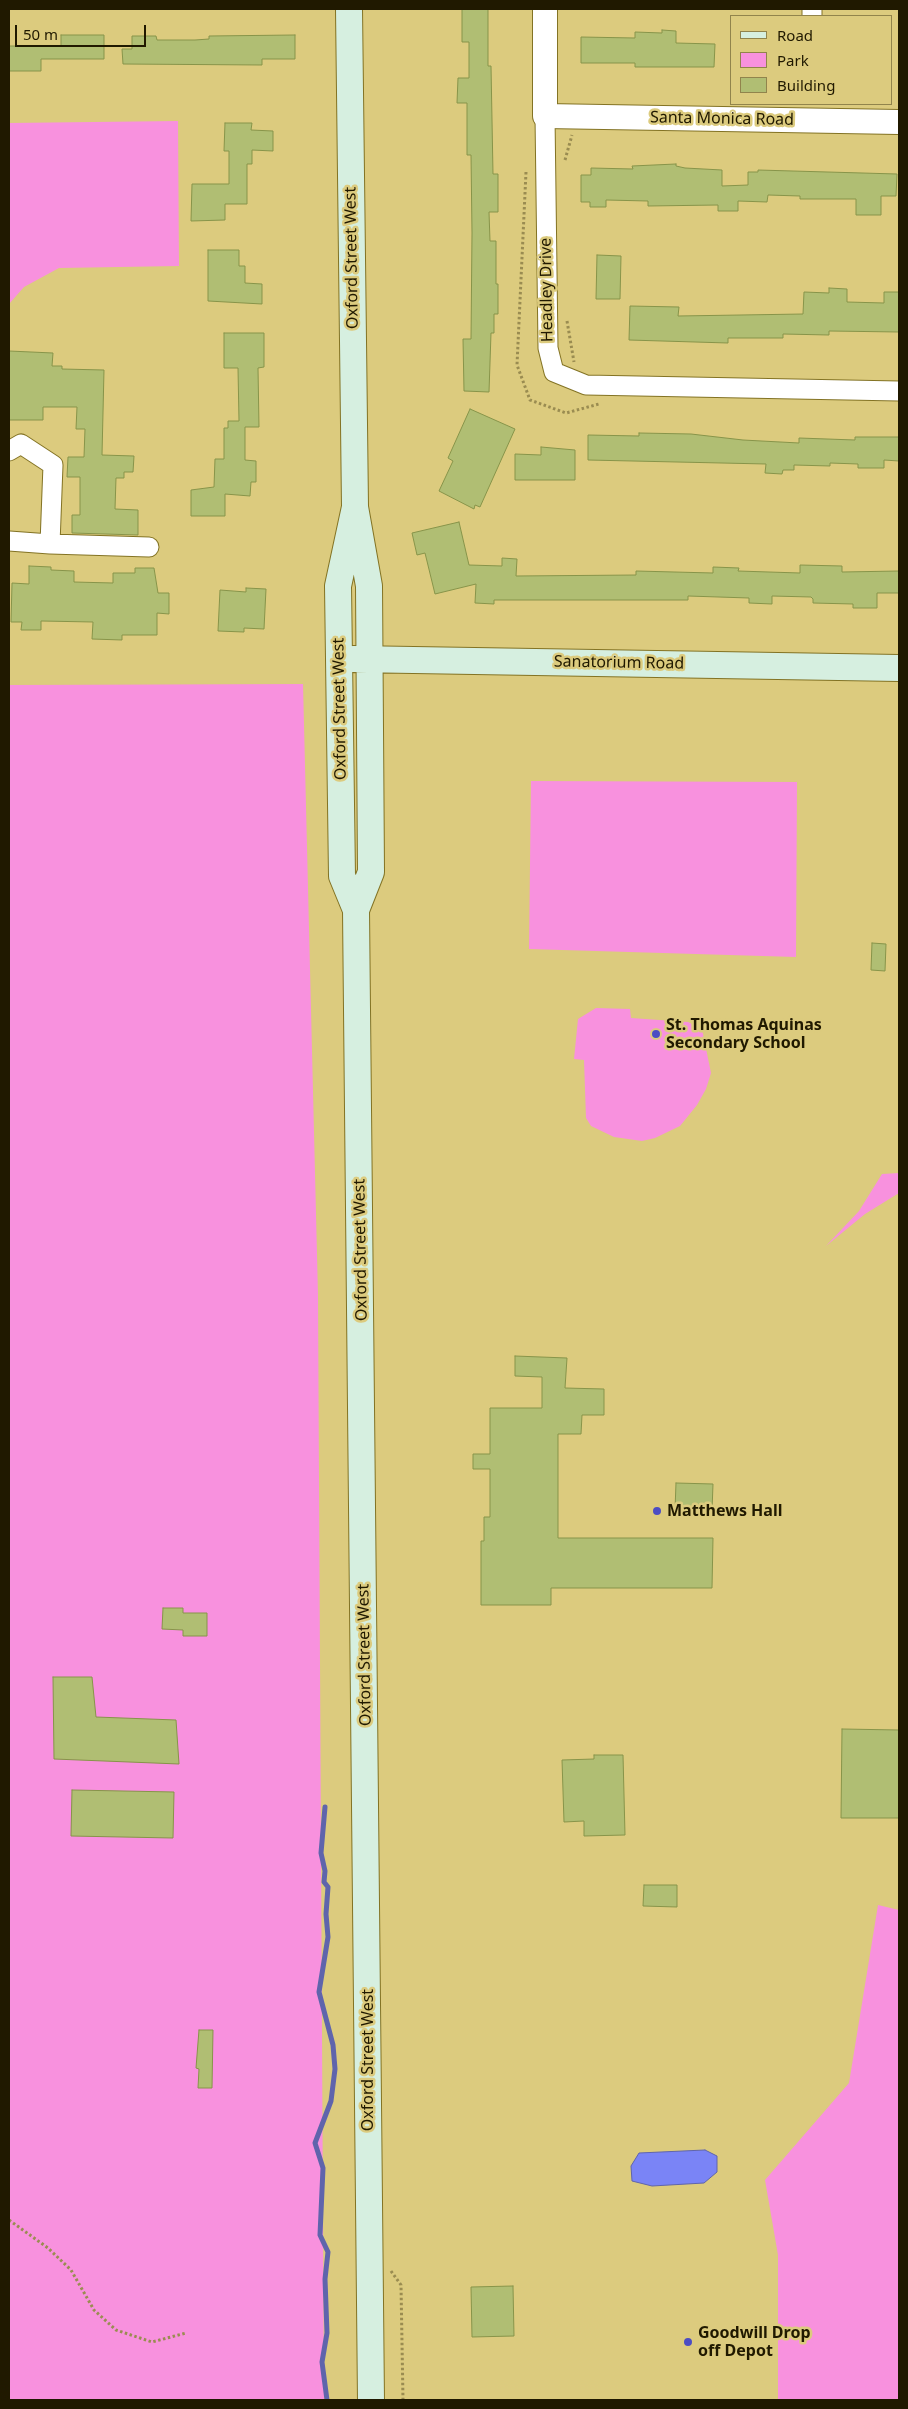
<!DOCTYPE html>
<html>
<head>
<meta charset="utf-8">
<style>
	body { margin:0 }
	#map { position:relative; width:908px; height:2409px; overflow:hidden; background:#dccb7e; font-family:"Noto Sans",sans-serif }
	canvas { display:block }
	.frame { position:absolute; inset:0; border:10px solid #201900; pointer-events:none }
	.legend { position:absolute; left:730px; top:15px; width:162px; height:90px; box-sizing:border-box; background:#dccb7e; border:1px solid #91844c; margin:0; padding:6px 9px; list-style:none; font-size:15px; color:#201900 }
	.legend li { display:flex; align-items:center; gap:10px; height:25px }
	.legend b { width:25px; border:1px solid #91844c }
	.scale { position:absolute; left:15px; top:25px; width:131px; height:22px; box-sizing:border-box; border:2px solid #201900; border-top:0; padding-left:6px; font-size:15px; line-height:18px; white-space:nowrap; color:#201900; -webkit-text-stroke:4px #dccb7e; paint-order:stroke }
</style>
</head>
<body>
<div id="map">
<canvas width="908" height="2409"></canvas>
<div class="frame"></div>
<ul class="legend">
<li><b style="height:6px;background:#d6efe0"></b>Road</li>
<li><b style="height:14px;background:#f891de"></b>Park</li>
<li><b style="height:14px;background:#b0be73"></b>Building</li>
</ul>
<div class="scale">50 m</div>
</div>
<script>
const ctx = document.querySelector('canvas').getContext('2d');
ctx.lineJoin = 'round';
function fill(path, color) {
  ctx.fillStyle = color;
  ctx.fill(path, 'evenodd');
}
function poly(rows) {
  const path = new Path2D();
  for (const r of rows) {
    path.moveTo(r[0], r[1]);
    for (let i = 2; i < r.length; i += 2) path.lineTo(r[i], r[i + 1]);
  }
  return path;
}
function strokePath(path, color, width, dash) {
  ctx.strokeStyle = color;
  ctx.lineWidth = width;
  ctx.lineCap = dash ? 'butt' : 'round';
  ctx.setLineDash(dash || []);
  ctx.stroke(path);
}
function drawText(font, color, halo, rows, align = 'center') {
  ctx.font = font + ' "Noto Sans",sans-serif';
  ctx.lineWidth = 5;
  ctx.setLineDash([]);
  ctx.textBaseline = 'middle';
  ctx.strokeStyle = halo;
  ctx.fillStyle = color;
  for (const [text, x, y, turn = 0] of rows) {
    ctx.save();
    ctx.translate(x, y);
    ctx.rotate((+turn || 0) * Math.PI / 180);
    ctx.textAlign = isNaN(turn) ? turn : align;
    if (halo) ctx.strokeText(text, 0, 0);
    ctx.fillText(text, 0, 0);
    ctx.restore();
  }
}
const green = poly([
	[178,121,179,266,59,268,24,287,9,304,9,123],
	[303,684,318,1295,324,2400,9,2400,9,685],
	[531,781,797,782,796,957,529,949],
	[596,1008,630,1009,631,1018,688,1022,702,1029,711,1073,706,1089,697,1105,680,1126,655,1138,642,1141,614,1137,591,1126,586,1118,584,1060,574,1059,578,1019],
	[899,1173,899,1193,865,1214,826,1246,859,1211,882,1174],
	[878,1905,899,1910,899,2400,778,2400,778,2255,765,2180,849,2083]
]);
const water = poly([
	[705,2150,717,2156,717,2172,704,2183,652,2186,632,2181,631,2166,639,2153,705,2150]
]);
const stream = poly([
	[325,1807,321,1853,325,1871,324,1882,328,1887,326,1914,328,1937,319,1992,333,2045,335,2069,331,2101,315,2143,323,2168,320,2235,328,2252,325,2279,327,2333,322,2362,327,2400]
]);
const building = poly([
	[462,9,488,9,488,66,491,66,493,174,498,174,498,212,489,212,490,241,496,241,496,284,498,284,498,314,494,314,494,333,491,333,489,392,464,391,463,339,471,339,472,233,471,155,467,155,467,103,457,103,458,78,469,78,469,42,462,42,462,9],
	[662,30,676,31,676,43,715,44,714,67,635,67,635,63,581,63,581,37,635,38,635,32,662,33,662,30],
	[61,35,104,35,104,59,41,59,41,71,9,71,9,46,61,46,61,35],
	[295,35,295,59,262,59,262,65,123,64,122,49,132,49,132,36,156,36,157,40,195,40,209,39,209,36,295,35],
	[225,123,252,123,251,130,273,131,273,151,252,150,252,164,247,164,247,204,225,204,225,220,191,221,192,184,229,184,229,151,224,151,225,123],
	[676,164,676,166,685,168,722,170,722,186,748,185,748,172,758,172,758,170,897,174,896,196,881,196,881,215,856,215,856,199,800,199,800,196,768,195,767,202,738,201,738,211,718,211,718,205,648,206,648,201,606,200,606,207,590,207,590,202,581,202,581,175,591,175,591,168,633,169,632,166,676,164],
	[208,250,239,250,239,266,245,266,245,283,262,284,262,304,208,301,208,250],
	[597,255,621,256,620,299,596,299,597,255],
	[829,288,847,289,847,302,884,303,884,292,899,292,899,332,829,331,829,335,783,334,783,338,728,338,728,343,629,340,630,306,679,307,678,316,803,314,804,292,829,293,829,288],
	[224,333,264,333,264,367,258,368,259,427,245,427,245,460,256,461,256,482,251,482,250,496,225,494,225,516,191,516,191,490,214,487,215,459,224,459,224,428,228,428,228,421,239,421,238,368,224,368,224,333],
	[9,351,53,353,52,366,62,366,62,369,104,370,102,455,134,456,133,472,124,472,124,478,116,478,115,509,138,510,138,535,72,533,72,515,80,515,80,477,67,477,68,457,84,457,85,429,76,429,77,407,43,407,43,420,9,420,9,351],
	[470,409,515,429,480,507,475,505,474,509,439,491,453,461,448,458,470,409],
	[639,433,691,434,743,440,799,443,799,438,855,440,855,437,899,437,899,461,884,460,884,468,858,468,858,464,830,463,830,466,794,465,794,470,783,470,782,474,765,473,766,464,588,460,588,435,639,436,639,433],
	[541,447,575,450,575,480,515,480,515,454,541,455,541,447],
	[459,522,469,565,502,566,502,558,517,559,516,576,636,575,636,571,713,573,713,567,739,568,738,571,800,573,800,565,842,566,842,572,899,571,899,593,877,593,877,608,853,608,853,604,813,603,813,599,811,597,772,596,772,604,749,603,749,598,688,596,688,600,494,600,494,604,475,603,476,584,435,594,425,553,417,555,412,533,459,522],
	[29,566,51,567,51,570,74,571,74,582,113,583,113,573,135,573,135,568,154,568,158,593,169,593,169,614,157,613,157,635,122,635,122,640,92,639,93,622,41,621,41,630,21,630,22,622,11,622,12,583,29,584,29,566],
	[246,588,266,589,264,629,244,628,244,632,218,631,220,590,246,592,246,588],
	[872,943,886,944,885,971,871,970,872,943],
	[515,1356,567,1358,565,1388,604,1389,604,1415,582,1415,581,1434,558,1434,558,1538,713,1538,712,1588,551,1588,551,1605,481,1605,481,1541,484,1541,484,1517,490,1517,490,1469,473,1469,473,1454,490,1454,490,1408,542,1408,542,1377,515,1376,515,1356],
	[676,1483,713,1484,712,1511,675,1510,676,1483],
	[163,1608,183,1608,183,1613,207,1613,207,1636,183,1636,183,1630,162,1629,163,1608],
	[53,1677,92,1677,96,1717,176,1720,179,1764,54,1759,53,1677],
	[842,1729,899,1730,899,1818,841,1818,842,1729],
	[594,1755,623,1755,625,1835,584,1836,584,1821,564,1822,562,1760,594,1759,594,1755],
	[72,1790,174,1792,173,1838,71,1836,72,1790],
	[644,1885,677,1885,677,1907,643,1906,644,1885],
	[199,2030,213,2030,212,2088,198,2088,199,2069,196,2068,199,2030],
	[513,2286,514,2336,472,2337,471,2287,513,2286]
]);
const path = poly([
	[565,160,572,135],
	[526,172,517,365,530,400,566,413,599,404],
	[567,321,574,362],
	[9,2220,48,2248,71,2270,94,2310,116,2330,152,2342,186,2333],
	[391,2271,401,2285,403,2400]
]);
const minor = poly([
	[812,9,812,16],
	[545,116,548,348,554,372,586,385,899,391],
	[9,451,21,444,53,465,50,544],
	[9,541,50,544,149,547]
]);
const tertiary = poly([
	[545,9,545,116,899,122]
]);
const secondary = poly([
	[349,9,355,507,369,586,371,872,356,910],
	[355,507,338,586,342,876,356,910,371,2400],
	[353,659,899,668]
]);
const markers = [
	[656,1034,5,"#4c4dc3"],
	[657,1511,5,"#4c4dc3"],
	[688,2342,5,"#4c4dc3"]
];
const streetNames = [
	["Santa Monica Road",722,119,1],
	["Oxford Street West",352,258,-91],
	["Headley Drive",547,290,-91],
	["Sanatorium Road",619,663,1],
	["Oxford Street West",340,709,-91],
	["Oxford Street West",361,1250,-91],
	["Oxford Street West",365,1655,-91],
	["Oxford Street West",368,2060,-90]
];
const poiNames = [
	["St. Thomas Aquinas",666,1025],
	["Secondary School",666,1043],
	["Matthews Hall",667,1511],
	["Goodwill Drop",698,2333],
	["off Depot",698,2351]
];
fill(green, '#f891de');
fill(water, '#7a84f6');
strokePath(water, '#5f64ac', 1);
strokePath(stream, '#5f64ac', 5);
fill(building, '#b0be73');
strokePath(building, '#87944a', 1);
strokePath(minor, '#837324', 21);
strokePath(tertiary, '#837324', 26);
strokePath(secondary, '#837324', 28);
strokePath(path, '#9a8c51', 3, [2.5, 2.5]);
strokePath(minor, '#fff', 19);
strokePath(tertiary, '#fff', 24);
strokePath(secondary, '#d6efe0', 26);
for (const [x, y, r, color] of markers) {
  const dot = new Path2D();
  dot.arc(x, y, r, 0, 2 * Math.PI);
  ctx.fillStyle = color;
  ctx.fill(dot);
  strokePath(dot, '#dccb7e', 2);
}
drawText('16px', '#201900', '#dccb7e', streetNames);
drawText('bold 16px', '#201900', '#dccb7e', poiNames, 'left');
</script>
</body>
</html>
